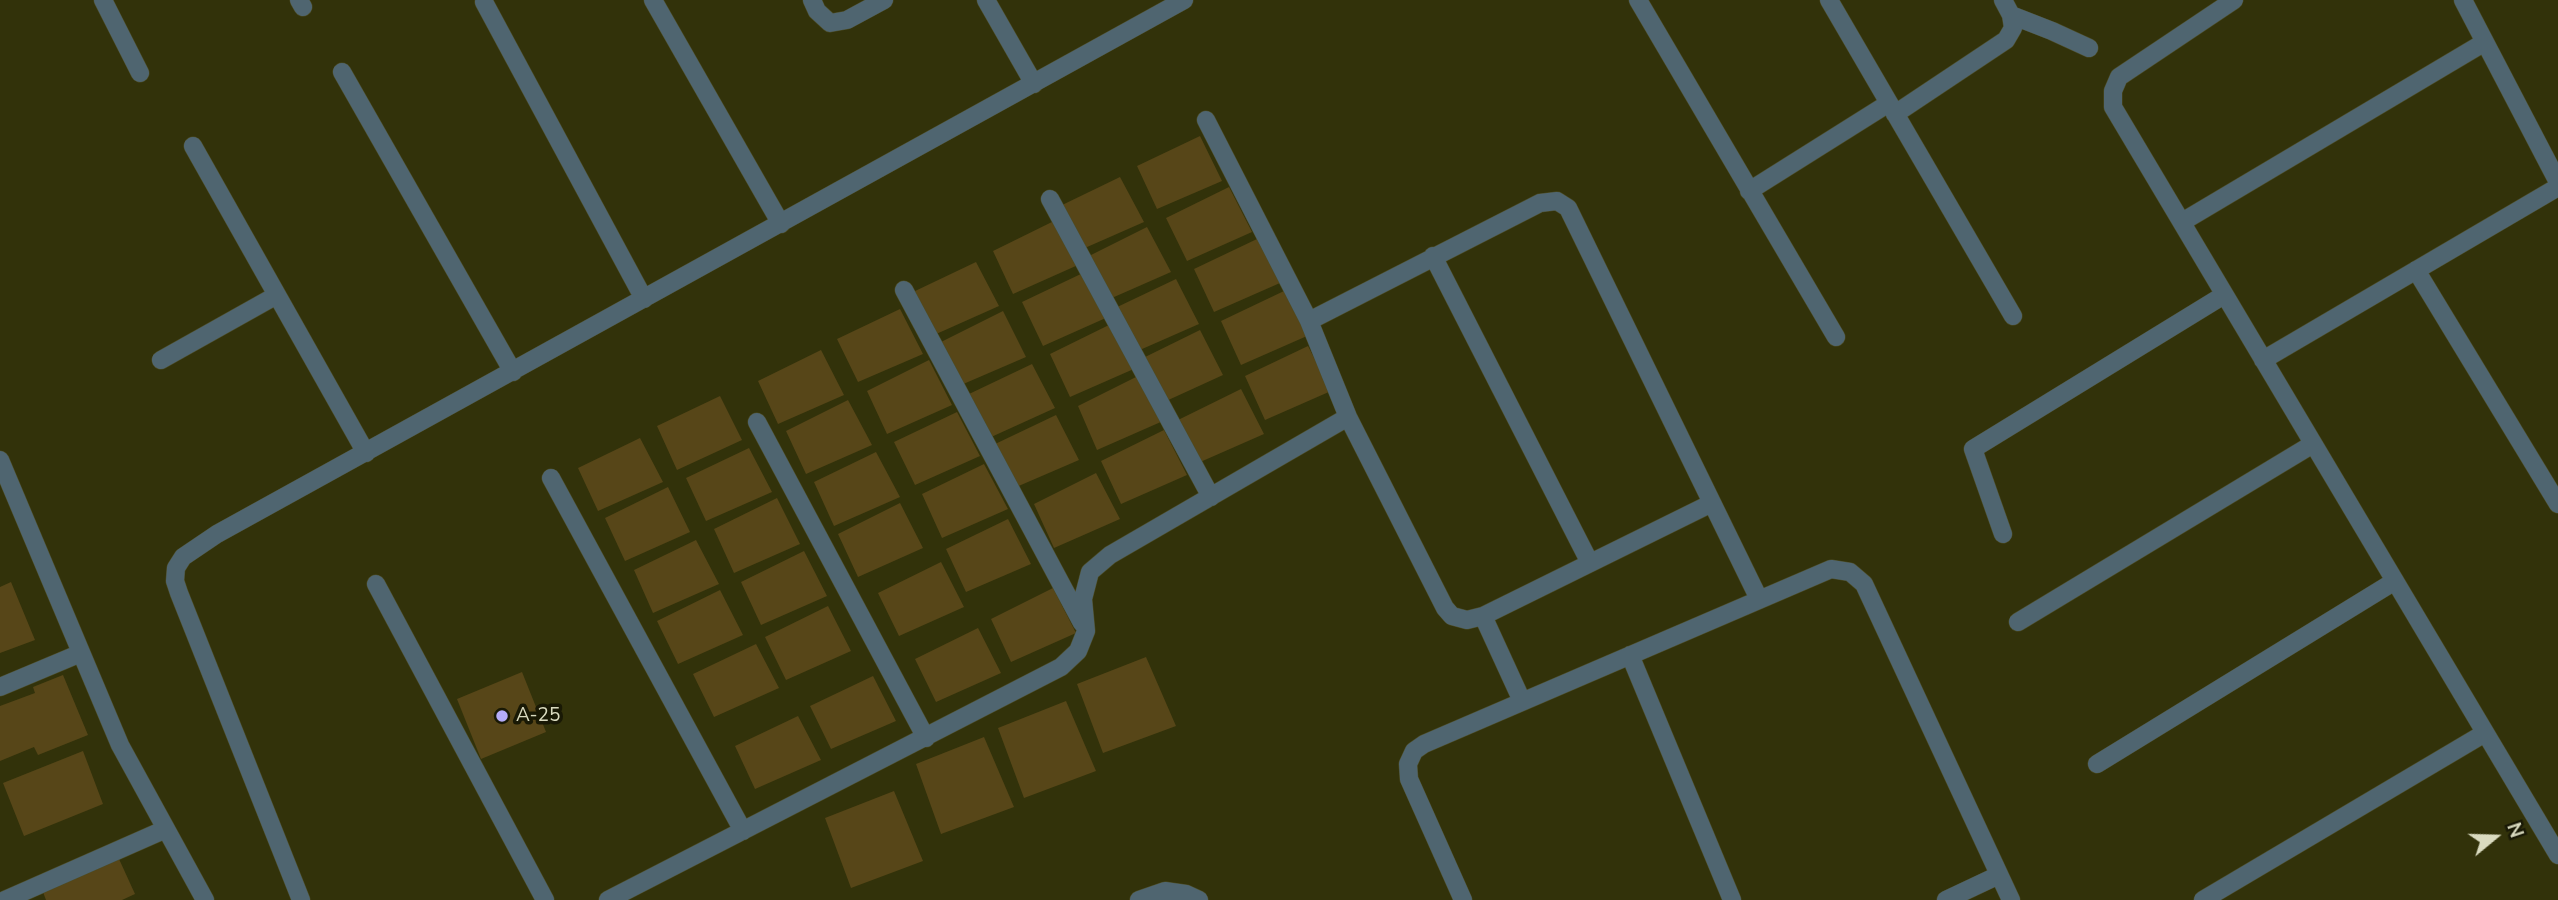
<!DOCTYPE html>
<html>
<head>
<meta charset="utf-8">
<style>
	body { margin:0 }
	#map { position:relative; width:2558px; height:900px; overflow:hidden; background:#32320a; font-family:"Nunito Sans",sans-serif }
	canvas { display:block }
	.north { position:absolute; left:2460px; top:802px; width:70px; height:70px; -webkit-text-stroke:5px #191905; paint-order:stroke; rotate:71deg; font-size:19px; font-weight:700; line-height:28px; text-align:center; color:#dadbc0 }
	.north::after { content:''; display:block; margin:auto; width:24px; height:32px; background:#dadbc0; clip-path:polygon(50% 0,100% 100%,50% 72%,0 100%) }
</style>
</head>
<body>
<div id="map">
<canvas width="2558" height="900"></canvas>
<div class="north">N</div>
</div>
<script>
const ctx = document.querySelector('canvas').getContext('2d');
ctx.lineJoin = 'round';
function fill(path, color) {
  ctx.fillStyle = color;
  ctx.fill(path, 'evenodd');
}
function poly(rows) {
  const path = new Path2D();
  for (const r of rows) {
    path.moveTo(r[0], r[1]);
    for (let i = 2; i < r.length; i += 2) path.lineTo(r[i], r[i + 1]);
  }
  return path;
}
function strokePath(path, color, width, dash) {
  ctx.strokeStyle = color;
  ctx.lineWidth = width;
  ctx.lineCap = dash ? 'butt' : 'round';
  ctx.setLineDash(dash || []);
  ctx.stroke(path);
}
function drawText(font, color, halo, rows, align = 'center') {
  ctx.font = font + ' "Nunito Sans",sans-serif';
  ctx.lineWidth = 7;
  ctx.setLineDash([]);
  ctx.textBaseline = 'middle';
  ctx.strokeStyle = halo;
  ctx.fillStyle = color;
  for (const [text, x, y, turn = 0] of rows) {
    ctx.save();
    ctx.translate(x, y);
    ctx.rotate((+turn || 0) * Math.PI / 180);
    ctx.textAlign = isNaN(turn) ? turn : align;
    if (halo) ctx.strokeText(text, 0, 0);
    ctx.fillText(text, 0, 0);
    ctx.restore();
  }
}
const building = poly([
	[1200,136,1222,181,1157,209,1137,166],
	[1120,177,1144,222,1078,251,1058,207],
	[1229,187,1252,232,1187,261,1166,218],
	[1056,220,1078,265,1013,294,993,251],
	[1147,227,1171,272,1105,301,1085,258],
	[1257,239,1280,283,1214,312,1194,269],
	[976,262,999,306,934,335,913,292],
	[1085,272,1108,317,1043,346,1022,302],
	[1176,279,1199,324,1133,353,1113,309],
	[1284,291,1307,336,1241,365,1221,321],
	[900,309,923,354,858,382,837,339],
	[1003,311,1026,357,961,385,941,342],
	[1113,323,1136,368,1070,397,1050,354],
	[1200,330,1223,375,1164,402,1141,359],
	[1308,346,1331,391,1265,420,1245,376],
	[821,350,844,395,778,424,758,381],
	[929,360,952,405,887,434,867,391],
	[1032,364,1055,408,989,438,969,394],
	[1140,375,1163,421,1097,450,1078,406],
	[1241,389,1264,434,1198,463,1178,420],
	[720,396,742,440,677,470,657,426],
	[848,400,872,445,806,474,786,431],
	[957,412,980,456,915,485,894,442],
	[1056,415,1079,460,1014,488,993,445],
	[1164,430,1187,475,1121,504,1101,461],
	[640,438,663,482,598,511,578,468],
	[749,448,772,492,706,521,686,478],
	[876,452,900,497,834,526,814,482],
	[984,464,1008,509,942,538,922,494],
	[1096,473,1120,519,1054,548,1034,504],
	[668,487,690,532,625,561,605,518],
	[777,498,800,544,734,573,714,529],
	[900,503,923,548,858,577,838,534],
	[1008,519,1031,564,966,592,946,549],
	[696,540,719,584,653,613,634,570],
	[804,551,827,596,761,625,741,582],
	[941,562,964,607,899,636,878,593],
	[11,582,35,640,0,653,0,587],
	[1053,588,1076,633,1011,662,991,619],
	[720,590,743,635,678,664,657,621],
	[828,606,851,651,786,680,765,637],
	[978,628,1001,673,936,702,915,659],
	[756,644,779,688,714,717,693,674],
	[1146,657,1176,726,1103,753,1077,684],
	[522,672,546,732,481,759,457,699],
	[63,675,88,735,38,755,34,747,0,761,0,706,35,693,33,687],
	[873,676,896,721,831,749,810,706],
	[1066,701,1096,771,1024,798,998,728],
	[798,716,821,760,755,789,735,746],
	[984,737,1014,807,941,834,916,764],
	[83,751,103,804,24,836,3,783],
	[894,791,923,861,851,888,825,818],
	[119,859,135,894,122,900,46,900,43,892]
]);
const minor = poly([
	[103,0,140,73],
	[299,0,303,7],
	[653,0,781,224],
	[812,0,817,11,830,23,847,20,884,0],
	[986,0,1034,84],
	[1638,0,1836,337],
	[1829,0,2013,316],
	[2234,0,2119,77,2113,91,2113,107,2558,855],
	[2463,0,2558,182],
	[484,2,644,299],
	[2011,15,2052,31,2089,48],
	[342,72,513,372],
	[1895,114,2006,40,2013,28,2011,15,2003,0],
	[1206,120,1309,321,1348,417,1445,608,1452,616,1467,620,1483,616,1712,503],
	[193,146,366,453],
	[1749,191,1889,103],
	[1050,199,1211,497],
	[2182,222,2485,42],
	[1433,256,1590,563],
	[2416,270,2558,504],
	[904,290,1082,623],
	[1309,321,1540,203,1557,201,1568,208,1759,599],
	[161,360,277,295],
	[2263,360,2558,187],
	[757,422,926,738],
	[0,460,120,745,205,900],
	[551,478,743,831],
	[2003,534,1973,449,2224,295],
	[376,584,545,900],
	[1483,616,1522,701],
	[2018,622,2313,444],
	[1630,655,1732,900],
	[0,687,81,653],
	[2097,764,2395,581],
	[5,900,166,829],
	[301,900,179,593,175,581,176,568,183,557,217,534,1184,0],
	[608,900,1061,667,1078,651,1086,631,1083,599,1090,572,1110,555,1348,417],
	[1139,900,1165,891,1186,894,1199,900],
	[1463,900,1409,779,1408,764,1414,751,1424,744,1831,569,1850,572,1864,584,2011,900],
	[1946,900,1999,875],
	[2203,900,2485,733]
]);
const markers = [
	[502,716,7,"#b5acf8"]
];
const poiNames = [
	["A-25",516,716]
];
fill(building, '#574618');
strokePath(minor, '#4d4d27', 19);
strokePath(minor, '#4f6570', 18);
for (const [x, y, r, color] of markers) {
  const dot = new Path2D();
  dot.arc(x, y, r, 0, 2 * Math.PI);
  ctx.fillStyle = color;
  ctx.fill(dot);
  strokePath(dot, '#191905', 2.5);
}
drawText('19px', '#dadbc0', '#191905', poiNames, 'left');
</script>
</body>
</html>
